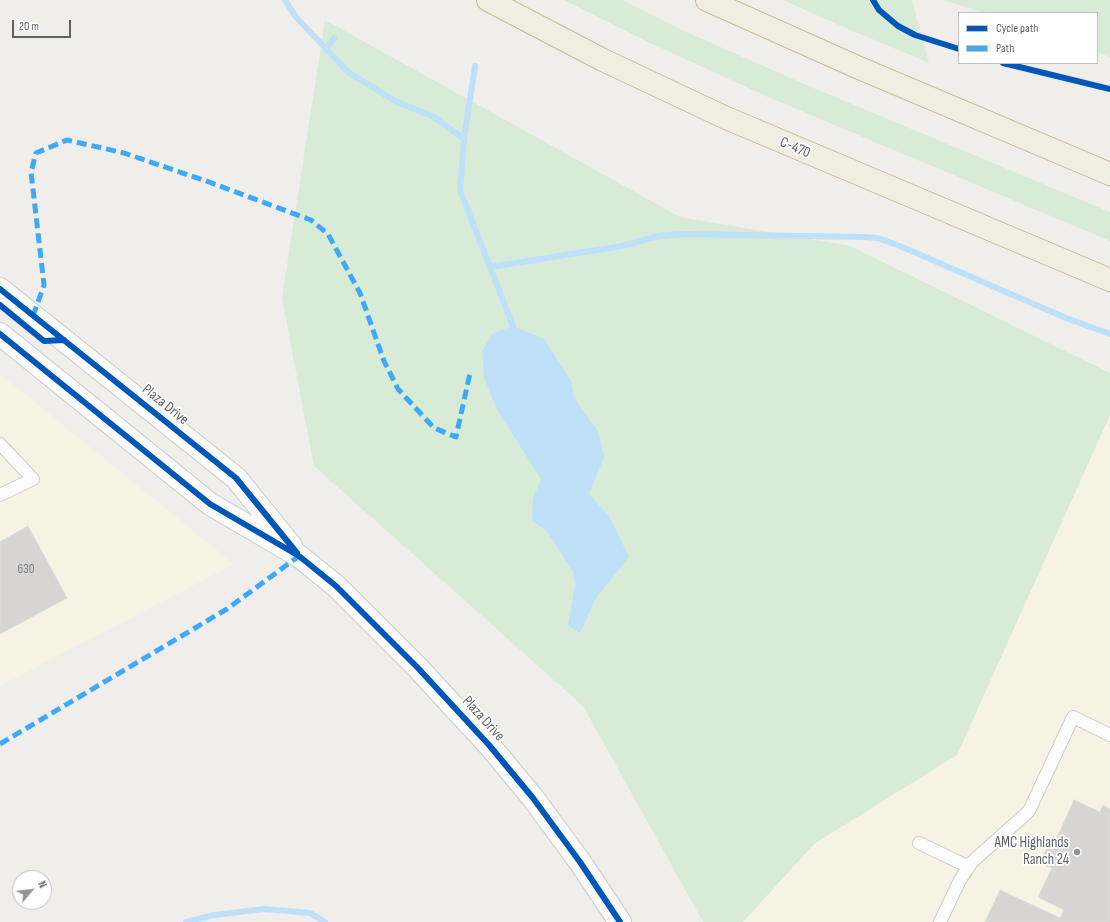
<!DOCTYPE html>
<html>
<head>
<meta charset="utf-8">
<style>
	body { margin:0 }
	#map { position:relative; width:1110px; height:922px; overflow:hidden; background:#efeeea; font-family:"Sofia Sans Condensed",sans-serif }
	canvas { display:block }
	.legend { position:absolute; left:958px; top:12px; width:140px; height:52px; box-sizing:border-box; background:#fff; border:1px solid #bfc1c3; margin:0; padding:5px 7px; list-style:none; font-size:12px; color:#5f6368 }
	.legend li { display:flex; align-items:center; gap:8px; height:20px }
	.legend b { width:20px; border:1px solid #bfc1c3 }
	.north { position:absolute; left:12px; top:870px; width:40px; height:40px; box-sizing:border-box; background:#fff; border:1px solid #bfc1c3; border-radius:50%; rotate:62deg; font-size:11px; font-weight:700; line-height:16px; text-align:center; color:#5f6368 }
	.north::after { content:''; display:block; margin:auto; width:14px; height:18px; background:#919496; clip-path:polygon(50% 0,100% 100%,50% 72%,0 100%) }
	.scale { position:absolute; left:12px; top:20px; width:59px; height:18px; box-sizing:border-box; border:2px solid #5f6368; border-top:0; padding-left:5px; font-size:12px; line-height:14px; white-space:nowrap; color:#5f6368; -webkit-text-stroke:3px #fff; paint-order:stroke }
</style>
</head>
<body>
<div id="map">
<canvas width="1110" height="922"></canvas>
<ul class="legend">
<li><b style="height:5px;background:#0057b8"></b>Cycle path</li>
<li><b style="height:5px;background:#3fa9f5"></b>Path</li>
</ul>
<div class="north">N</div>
<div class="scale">20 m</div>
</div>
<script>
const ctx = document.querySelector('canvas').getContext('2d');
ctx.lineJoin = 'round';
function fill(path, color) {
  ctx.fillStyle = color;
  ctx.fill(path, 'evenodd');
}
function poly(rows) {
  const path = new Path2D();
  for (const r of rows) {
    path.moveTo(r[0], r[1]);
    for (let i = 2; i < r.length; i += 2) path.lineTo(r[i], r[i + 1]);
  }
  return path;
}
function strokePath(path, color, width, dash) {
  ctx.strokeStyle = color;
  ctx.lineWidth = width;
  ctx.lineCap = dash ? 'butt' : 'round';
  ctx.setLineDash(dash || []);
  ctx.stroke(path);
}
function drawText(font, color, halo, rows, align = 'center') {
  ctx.font = font + ' "Sofia Sans Condensed",sans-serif';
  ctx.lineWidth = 3.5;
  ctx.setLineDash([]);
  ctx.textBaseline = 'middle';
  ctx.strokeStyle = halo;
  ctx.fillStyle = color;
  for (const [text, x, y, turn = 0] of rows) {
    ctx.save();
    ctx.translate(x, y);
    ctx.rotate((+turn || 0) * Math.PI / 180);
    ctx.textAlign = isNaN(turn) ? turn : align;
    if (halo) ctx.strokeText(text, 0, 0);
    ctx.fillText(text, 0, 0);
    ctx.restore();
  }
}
const commercial = poly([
	[0,374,234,564,0,686],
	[1110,415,1110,922,743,922,814,844,957,754]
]);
const green = poly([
	[564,0,622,0,684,31,811,87,1110,212,1110,241,768,97,646,41],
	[783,0,912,0,929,63,825,19],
	[943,0,1110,0,1110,57,1097,52,1097,13,985,13],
	[325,20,680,217,850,246,1110,373,1110,415,957,755,814,844,743,922,703,922,583,706,314,466,282,298]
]);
const water = poly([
	[513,326,544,339,571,381,574,398,599,433,604,457,589,494,609,516,629,557,596,598,580,633,568,626,575,585,573,571,546,530,532,521,533,499,541,479,496,408,484,377,482,351,493,333]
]);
const stream = poly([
	[285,0,296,17,348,72,395,101,434,117,464,139],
	[326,50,334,38],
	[475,66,464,139,460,190,513,326],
	[490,267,622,246,659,236,683,234,865,237,878,238,900,246,1066,318,1110,334],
	[186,922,214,915,265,909,310,913,325,922]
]);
const building = poly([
	[28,526,67,598,0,634,0,542,28,526],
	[1074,800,1100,812,1103,805,1110,809,1110,922,985,922,1000,890,1060,918,1064,910,1038,897,1052,868,1039,863,1051,840,1055,842,1074,800]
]);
const lane = poly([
	[0,444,33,479,0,495],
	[919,843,969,867],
	[940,922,960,880,972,862,1029,811,1073,717,1110,735]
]);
const secondary = poly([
	[0,289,236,478,291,546],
	[0,334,210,504,299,556,336,586,418,668,489,745,533,798,580,862,620,922]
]);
const highway = poly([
	[488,0,603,60,724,117,1110,280],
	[707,0,857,67,1110,174]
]);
const quiet = poly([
	[33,316,44,285,31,172,36,153,67,140,124,153,209,182,311,220,328,234,360,293,384,361,398,389,434,428,456,437,470,373],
	[0,744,227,609,299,556]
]);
const cycleway = poly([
	[873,0,879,10,898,26,915,35,959,49],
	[1003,63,1110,89],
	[0,289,236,478,297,553],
	[0,305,44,341,64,340],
	[0,334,210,504,299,556,336,586,418,668,489,745,533,798,580,862,620,922]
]);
const markers = [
	[1077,852,4,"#919496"]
];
const numberNames = [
	["630",26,570]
];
const streetNames = [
	["C-470",795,148,23],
	["Plaza Drive",165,405,39],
	["Plaza Drive",483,719,48]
];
const poiNames = [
	["AMC Highlands",1069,843],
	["Ranch 24",1069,860]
];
fill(commercial, '#f7f3e4');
fill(green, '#d8ebd6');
fill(water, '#bfe0f9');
strokePath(stream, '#bfe0f9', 6);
fill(building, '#d6d5d3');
strokePath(building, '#deddd9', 1);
strokePath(lane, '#cbcccc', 14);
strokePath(secondary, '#cacacb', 24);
strokePath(highway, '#c8b996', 24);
strokePath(lane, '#fdfcfc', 12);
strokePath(secondary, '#fdfcfc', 22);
strokePath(highway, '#f0ede3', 22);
strokePath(quiet, '#3fa9f5', 5, [10, 5]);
strokePath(cycleway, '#0057b8', 6);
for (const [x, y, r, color] of markers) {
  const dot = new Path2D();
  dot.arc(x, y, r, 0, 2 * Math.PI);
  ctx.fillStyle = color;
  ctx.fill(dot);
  strokePath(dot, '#fff', 1.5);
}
drawText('13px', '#7e8184', null, numberNames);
drawText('15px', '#5f6368', '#fff', streetNames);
drawText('15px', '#5f6368', '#fff', poiNames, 'right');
</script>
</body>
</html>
